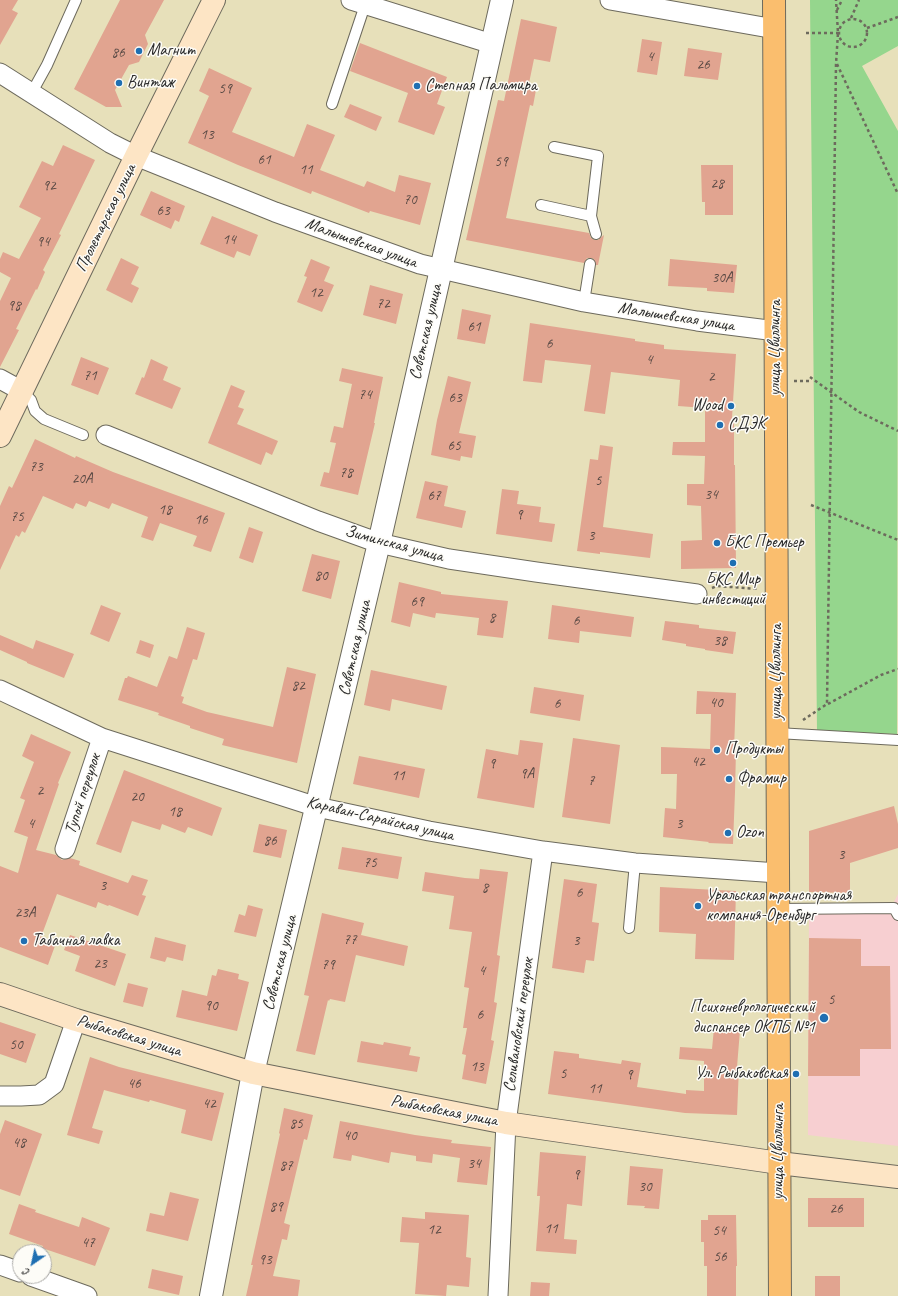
<!DOCTYPE html>
<html>
<head>
<meta charset="utf-8">
<style>
	body { margin:0 }
	#map { position:relative; width:898px; height:1296px; overflow:hidden; background:#e7e0ba; font-family:Caveat,sans-serif }
	canvas { display:block }
	.north { position:absolute; left:12px; top:1244px; width:40px; height:40px; box-sizing:border-box; background:#fdfcf7; border:1px solid #a9a8a5; border-radius:50%; rotate:214deg; font-size:11px; font-weight:700; line-height:16px; text-align:center; color:#2b2b2b }
	.north::after { content:''; display:block; margin:auto; width:14px; height:18px; background:#1f6fb2; clip-path:polygon(50% 0,100% 100%,50% 72%,0 100%) }
</style>
</head>
<body>
<div id="map">
<canvas width="898" height="1296"></canvas>
<div class="north">С</div>
</div>
<script>
const ctx = document.querySelector('canvas').getContext('2d');
ctx.lineJoin = 'round';
function fill(path, color) {
  ctx.fillStyle = color;
  ctx.fill(path, 'evenodd');
}
function poly(rows) {
  const path = new Path2D();
  for (const r of rows) {
    if (r.length === 3) {
      path.moveTo(r[0] + r[2], r[1]);
      path.arc(r[0], r[1], r[2], 0, 2 * Math.PI);
      continue;
    }
    path.moveTo(r[0], r[1]);
    for (let i = 2; i < r.length; i += 2) path.lineTo(r[i], r[i + 1]);
  }
  return path;
}
function strokePath(path, color, width, dash) {
  ctx.strokeStyle = color;
  ctx.lineWidth = width;
  ctx.lineCap = dash ? 'butt' : 'round';
  ctx.setLineDash(dash || []);
  ctx.stroke(path);
}
function drawText(font, color, halo, rows, align = 'center') {
  ctx.font = font + ' Caveat,sans-serif';
  ctx.lineWidth = 3;
  ctx.setLineDash([]);
  ctx.textBaseline = 'middle';
  ctx.strokeStyle = halo;
  ctx.fillStyle = color;
  for (const [text, x, y, turn = 0] of rows) {
    ctx.save();
    ctx.translate(x, y);
    ctx.rotate((+turn || 0) * Math.PI / 180);
    ctx.textAlign = isNaN(turn) ? turn : align;
    if (halo) ctx.strokeText(text, 0, 0);
    ctx.fillText(text, 0, 0);
    ctx.restore();
  }
}
const built = poly([
	[898,894,898,1146,808,1135,809,905,894,902]
]);
const green = poly([
	[810,0,898,0,898,46,862,66,898,131,897,734,817,732]
]);
const building = poly([
	[0,0,18,0,12,10,18,13,0,45],
	[120,0,164,0,145,35,148,44,139,62,129,65,115,90,122,107,106,107,74,89],
	[521,19,557,27,550,62,534,59,528,88,536,90,533,106,530,105,506,218,589,233,591,238,595,240,598,240,604,235,598,265,596,265,594,259,591,258,587,258,584,263,466,240,498,100,504,101],
	[642,39,662,42,657,75,637,72],
	[360,43,447,77,437,104,445,107,434,135,398,122,408,93,350,71],
	[688,48,722,53,718,80,684,76],
	[209,68,252,88,232,132,294,157,307,124,335,135,320,170,364,187,367,181,395,192,399,175,431,183,420,225,370,211,369,213,312,191,311,194,238,165,188,143,209,96,199,91],
	[350,104,382,117,376,131,344,117],
	[63,145,95,160,59,234,61,235,43,270,45,272,37,290,36,289,16,329,19,330,0,367,0,301,11,278,0,272,0,259,3,252,19,259,41,218,19,207,42,161,53,166],
	[701,165,733,165,733,215,705,215,705,202,702,202],
	[151,191,185,206,179,222,175,220,171,229,140,215],
	[212,216,258,235,250,256,237,251,234,258,200,244],
	[121,258,139,267,131,284,139,288,132,303,106,290],
	[311,259,330,267,324,281,334,285,322,312,297,302,307,277,304,276],
	[670,259,737,265,734,293,707,291,707,288,668,286],
	[370,285,403,294,396,324,363,315],
	[462,309,491,315,485,344,457,339],
	[530,323,635,339,635,341,664,345,664,349,736,354,732,418,734,418,734,465,735,465,736,568,681,569,681,541,702,540,701,506,687,505,687,484,704,484,705,456,672,455,673,442,705,442,705,408,678,406,680,380,611,372,605,414,584,411,591,365,545,360,542,383,523,381],
	[81,357,109,368,98,395,71,385],
	[151,359,168,367,163,380,181,388,172,409,135,394,142,377,144,378],
	[342,368,383,377,374,423,375,423,358,495,320,486,324,472,329,473,336,443,330,442,334,426,343,428,352,384,339,381],
	[448,376,471,382,459,433,476,436,472,458,461,456,460,461,431,455,437,420],
	[231,385,245,391,238,407,244,409,237,424,278,441,272,455,266,452,261,465,208,443],
	[35,439,75,458,76,456,113,472,225,513,211,552,193,546,197,536,160,523,153,541,141,537,148,517,112,503,109,509,89,501,86,507,76,503,73,509,43,496,25,533,22,531,19,537,16,535,0,570,0,506,9,486,12,488],
	[600,445,613,447,603,527,653,534,650,558,600,552,600,554,577,551,590,459,598,460],
	[425,481,448,486,444,506,466,511,462,528,416,518],
	[502,489,519,491,517,504,541,507,539,522,555,524,552,542,496,534],
	[249,527,263,532,253,563,239,558],
	[312,554,340,561,331,599,302,591],
	[399,582,441,592,441,594,508,601,503,638,477,635,479,618,436,613,435,618,413,613,410,627,391,622],
	[101,605,121,613,109,642,90,634],
	[552,605,634,617,631,637,580,631,579,643,548,639],
	[665,621,699,625,699,628,736,632,733,654,705,650,705,649,686,646,686,644,662,640],
	[187,627,205,633,197,660,193,659,181,696,184,697,182,703,207,712,273,727,287,667,316,674,297,763,222,745,224,739,190,728,190,726,158,715,159,713,118,700,125,678,127,678,128,676,157,687,169,656,177,659],
	[0,635,33,649,36,640,74,654,64,678,27,663,27,662,0,650],
	[140,640,154,645,150,658,136,653],
	[371,670,447,686,442,710,392,699,390,711,364,705],
	[534,687,584,695,580,721,530,713],
	[697,691,736,693,734,750,736,750,735,792,733,844,708,843,709,842,663,837,665,808,676,809,677,774,661,774,661,747,710,749,711,714,696,714],
	[31,734,71,752,58,783,59,784,36,850,56,855,62,860,70,858,80,861,79,865,128,883,132,875,148,880,142,895,146,896,138,916,109,905,108,906,98,902,96,908,57,894,41,937,56,943,48,965,0,947,0,866,18,873,28,837,14,832,25,800,20,798,34,762,22,756],
	[573,738,620,745,610,824,562,817],
	[520,740,543,743,534,808,477,798,486,749,518,755],
	[359,756,425,769,419,798,353,784],
	[124,770,222,808,212,836,188,827,185,833,162,824,160,830,132,821,121,853,96,844],
	[894,806,898,824,898,848,850,863,850,893,809,892,809,831],
	[259,824,287,830,281,858,253,852],
	[342,847,402,857,398,879,338,869],
	[480,869,508,872,497,955,500,956,494,1002,497,1003,491,1040,494,1041,486,1084,462,1079,466,1055,462,1054,467,1028,463,1028,469,988,464,987,472,932,449,929,454,896,422,891,425,872,465,878,479,879],
	[564,879,597,884,592,922,599,923,594,961,586,960,584,973,552,968],
	[660,887,736,891,734,960,695,959,696,934,659,932],
	[248,905,263,909,256,937,234,932,239,914,245,916],
	[322,913,364,923,361,935,408,946,404,966,356,955,345,1002,330,999,329,1001,328,1000,315,1055,296,1051,309,996,304,995],
	[70,935,126,954,115,986,75,971,80,956,64,950],
	[155,937,186,945,183,961,167,957,165,962,150,958],
	[809,938,861,939,861,966,890,966,891,1049,860,1049,860,1076,808,1076],
	[218,969,239,974,238,979,249,982,237,1031,176,1017,182,990,207,996,212,975,216,976],
	[128,983,148,988,143,1007,123,1002],
	[0,1022,36,1034,26,1063,0,1054],
	[714,1028,740,1030,737,1067,739,1067,737,1115,685,1113,548,1094,554,1051,579,1054,579,1058,621,1064,622,1060,641,1063,637,1087,686,1094,686,1090,704,1091,704,1061,679,1059,680,1047,712,1049],
	[361,1041,383,1045,384,1042,411,1047,409,1055,420,1057,417,1072,357,1062],
	[90,1057,119,1067,224,1093,212,1141,181,1133,186,1110,150,1100,149,1102,104,1090,92,1128,103,1131,99,1144,67,1135],
	[284,1108,313,1115,307,1140,304,1139,284,1223,290,1225,287,1240,282,1239,273,1276,300,1280,298,1296,246,1296,253,1265,251,1265,257,1238,280,1134,279,1133],
	[5,1120,42,1134,20,1196,0,1189,0,1134],
	[340,1121,415,1135,452,1140,451,1143,491,1147,487,1185,457,1182,460,1158,433,1154,432,1163,416,1161,416,1156,391,1152,389,1163,352,1155,351,1161,333,1158],
	[540,1152,586,1156,582,1206,567,1204,564,1239,577,1240,576,1254,536,1251,540,1196,537,1196],
	[630,1166,663,1169,659,1209,644,1208,645,1206,627,1205],
	[170,1192,199,1199,188,1241,146,1231,150,1213,164,1216],
	[808,1198,864,1198,864,1227,808,1227],
	[19,1204,36,1210,35,1212,79,1227,82,1217,110,1228,95,1266,42,1248,43,1246,9,1234],
	[425,1212,469,1215,466,1257,471,1258,469,1287,447,1285,446,1296,415,1294,419,1243,400,1242,402,1217,425,1219],
	[708,1215,736,1215,737,1266,736,1266,736,1296,707,1296,707,1266,704,1266,704,1242,701,1242,701,1220,708,1220],
	[152,1269,183,1276,179,1295,148,1288],
	[815,1276,840,1276,840,1296,815,1296],
	[531,1282,550,1283,549,1296,530,1296]
]);
const path = poly([
	[837,10,842,0],
	[851,18,859,0],
	[853,33,14],
	[867,28,898,17],
	[806,33,838,33],
	[837,64,898,194],
	[810,377,859,412,898,431],
	[794,381,810,381],
	[811,505,898,540],
	[712,588,717,586,759,589],
	[828,704,881,675,898,669],
	[803,720,827,704,836,64,838,33,836,0]
]);
const service = poly([
	[31,94,47,65,76,0],
	[332,104,365,5],
	[554,147,598,156,591,216,596,234],
	[541,205,591,216],
	[584,302,590,264],
	[22,391,31,400,35,411,44,419,83,435],
	[777,733,898,740],
	[778,909,894,908,898,915],
	[629,928,635,863]
]);
const minor = poly([
	[351,0,492,44],
	[610,0,775,29],
	[0,73,110,143,136,156,275,212,420,264,584,302,697,321,776,331],
	[0,379,22,391],
	[106,435,318,521,379,543,449,559,536,572,697,594],
	[0,690,102,738,317,807,429,831,543,851,635,863,778,873],
	[65,849,102,738],
	[0,1096,21,1096,39,1095,54,1084,76,1020],
	[0,1265,20,1272],
	[31,1276,87,1296],
	[498,1296,506,1123,543,851]
]);
const tertiary = poly([
	[211,1296,253,1073,379,543,502,0]
]);
const secondary = poly([
	[0,436,136,156,214,0],
	[0,994,76,1020,253,1073,506,1123,779,1163,898,1177]
]);
const primary = poly([
	[774,0,780,1296]
]);
const markers = [
	[139,51,4,"#1f6fb2"],
	[119,83,4,"#1f6fb2"],
	[417,86,4,"#1f6fb2"],
	[731,406,4,"#1f6fb2"],
	[720,425,4,"#1f6fb2"],
	[717,543,4,"#1f6fb2"],
	[733,563,4,"#1f6fb2"],
	[717,750,4,"#1f6fb2"],
	[729,779,4,"#1f6fb2"],
	[728,833,4,"#1f6fb2"],
	[698,906,4,"#1f6fb2"],
	[24,941,4,"#1f6fb2"],
	[824,1018,5,"#1f6fb2"],
	[796,1074,4,"#1f6fb2"]
];
const numberNames = [
	["86",118,53],
	["4",650,57],
	["26",703,65],
	["59",225,89],
	["13",207,135],
	["61",264,160],
	["59",501,162],
	["11",306,170],
	["28",717,184],
	["92",49,186],
	["70",410,200],
	["63",163,211],
	["14",229,240],
	["94",43,242],
	["30А",722,278],
	["12",316,293],
	["72",383,304],
	["98",14,306],
	["61",474,327],
	["6",549,344],
	["4",649,360],
	["71",90,376],
	["2",711,377],
	["74",365,395],
	["63",455,398],
	["65",454,446],
	["73",36,467],
	["78",346,473],
	["20А",82,479],
	["5",598,481],
	["34",711,495],
	["67",434,496],
	["18",165,510],
	["9",519,515],
	["75",17,517],
	["16",201,520],
	["3",591,536],
	["80",321,576],
	["69",417,602],
	["8",492,618],
	["6",576,621],
	["38",720,641],
	["82",298,686],
	["40",716,703],
	["6",557,704],
	["42",698,762],
	["9",492,764],
	["9А",527,774],
	["11",398,776],
	["7",591,781],
	["2",40,791],
	["20",137,797],
	["18",175,812],
	["4",31,824],
	["3",679,824],
	["86",270,841],
	["3",841,855],
	["75",370,863],
	["3",103,886],
	["8",485,888],
	["6",579,893],
	["23А",25,913],
	["77",350,940],
	["3",576,941],
	["23",100,964],
	["79",328,965],
	["4",482,971],
	["5",831,1000],
	["90",211,1006],
	["6",480,1015],
	["50",16,1045],
	["13",477,1067],
	["5",563,1074],
	["9",629,1075],
	["46",134,1084],
	["11",595,1089],
	["42",209,1104],
	["85",296,1124],
	["40",350,1136],
	["48",19,1143],
	["34",474,1164],
	["87",286,1166],
	["9",576,1175],
	["30",645,1187],
	["89",276,1207],
	["26",836,1209],
	["11",551,1229],
	["12",434,1230],
	["54",719,1231],
	["47",88,1243],
	["56",720,1257],
	["93",265,1260]
];
const poiNames = [
	["Магнит",147,51],
	["Винтаж",127,83],
	["Степная Пальмира",425,86],
	["Wood",723,406,"right"],
	["СДЭК",728,425],
	["БКС Премьер",725,543],
	["БКС Мир",733,580,"center"],
	["инвестиций",733,600,"center"],
	["Продукты",725,750],
	["Фрамир",737,779],
	["Ozon",736,833],
	["Уральская транспортная",706,896],
	["компания-Оренбург",706,916],
	["Табачная лавка",32,941],
	["Психоневрологический",815,1008,"right"],
	["диспансер ОКПБ №1",815,1028,"right"],
	["Ул. Рыбаковская",788,1074,"right"]
];
const streetNames = [
	["Пролетарская улица",106,218,-64],
	["Малышевская улица",361,243,20],
	["Малышевская улица",676,317,9],
	["Советская улица",426,332,-77],
	["улица Цвиллинга",776,348,-90],
	["Зиминская улица",394,544,15],
	["Советская улица",355,648,-77],
	["улица Цвиллинга",777,672,-90],
	["Тупой переулок",83,794,-72],
	["Караван-Сарайская улица",380,819,13],
	["Советская улица",280,963,-76],
	["Селивановский переулок",519,1025,-82],
	["Рыбаковская улица",129,1036,17],
	["Рыбаковская улица",444,1111,11],
	["улица Цвиллинга",779,1152,-90]
];
fill(built, '#f7cfd1');
fill(green, '#95d68d');
fill(building, '#e1a490');
strokePath(service, '#6d6a5d', 12);
strokePath(minor, '#6d6a5d', 21);
strokePath(tertiary, '#6d6a5d', 24);
strokePath(secondary, '#6d6a5d', 24);
strokePath(primary, '#6d6a5d', 24);
strokePath(path, '#6d6a5d', 2.5, [3, 3]);
strokePath(service, '#fff', 10);
strokePath(minor, '#fff', 19);
strokePath(tertiary, '#fff', 22);
strokePath(secondary, '#fde5c5', 22);
strokePath(primary, '#fabe6e', 22);
for (const [x, y, r, color] of markers) {
  const dot = new Path2D();
  dot.arc(x, y, r, 0, 2 * Math.PI);
  ctx.fillStyle = color;
  ctx.fill(dot);
  strokePath(dot, '#fdfcf7', 1.5);
}
drawText('15px', '#584944', null, numberNames);
drawText('17px', '#2b2b2b', '#fdfcf7', poiNames, 'left');
drawText('17px', '#2b2b2b', '#fdfcf7', streetNames);
</script>
</body>
</html>
